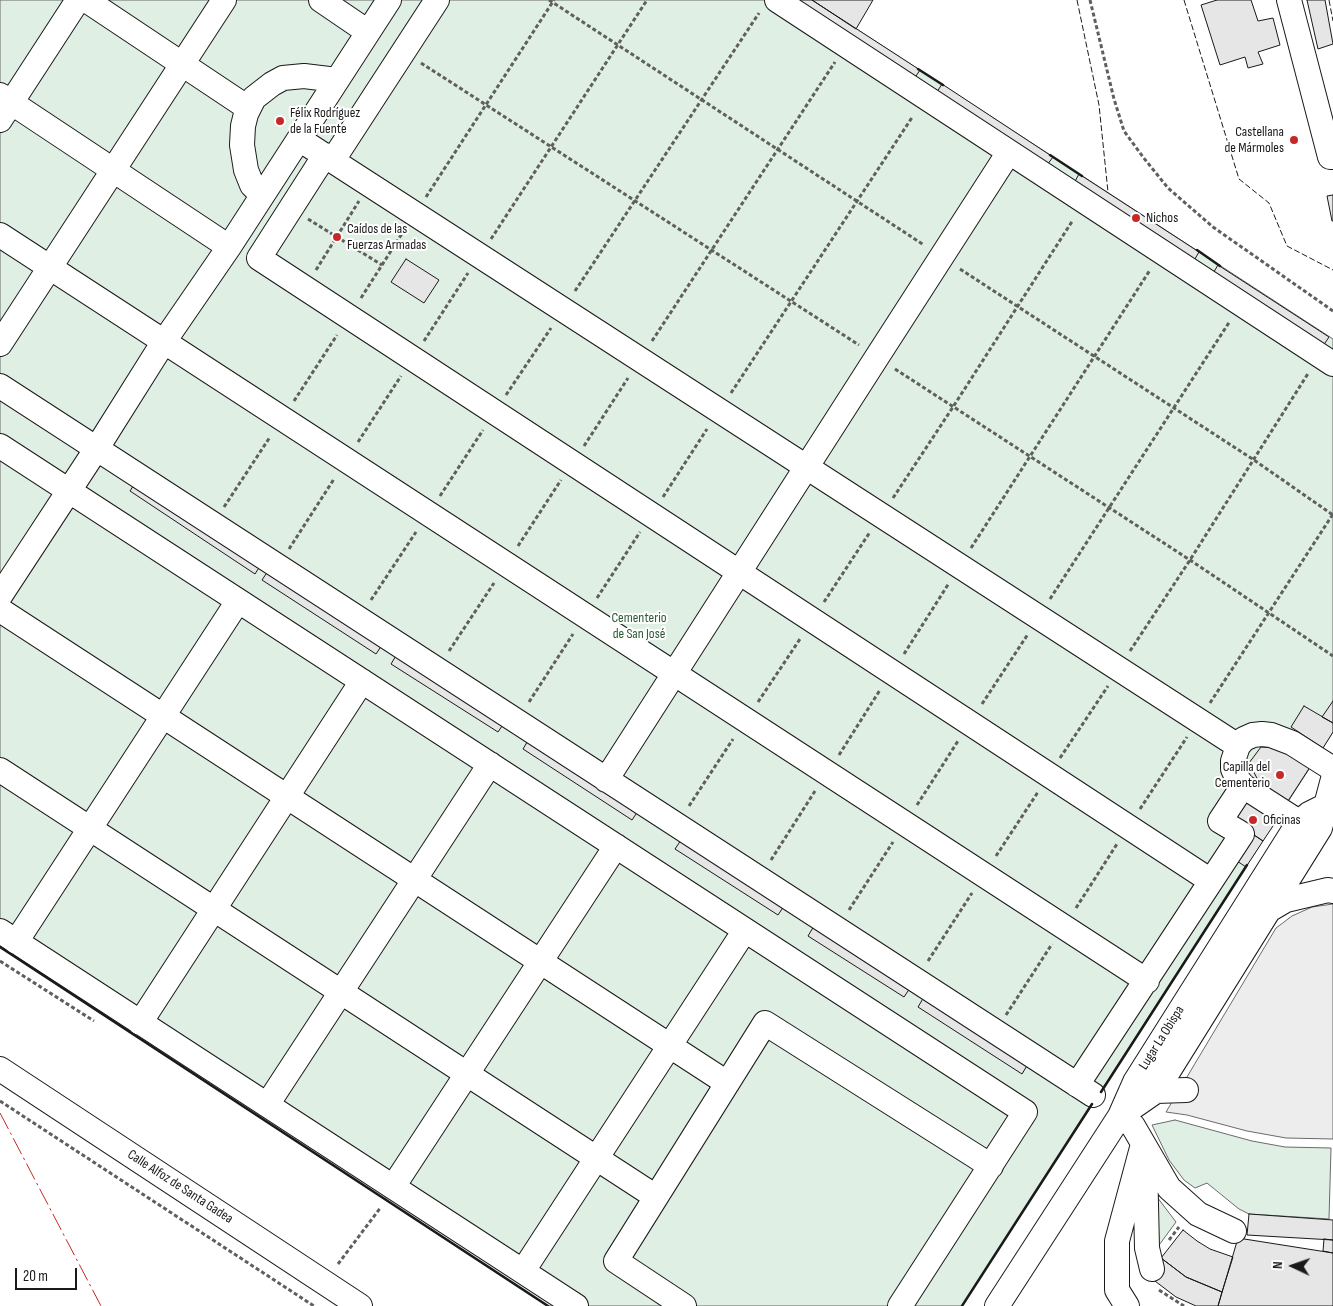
<!DOCTYPE html>
<html>
<head>
<meta charset="utf-8">
<style>
	body { margin:0 }
	#map { position:relative; width:1333px; height:1306px; overflow:hidden; background:#fff; font-family:"Sofia Sans Condensed",sans-serif }
	canvas { display:block }
	.north { position:absolute; left:1268px; top:1241px; width:50px; height:50px; -webkit-text-stroke:4px #fff; paint-order:stroke; rotate:273deg; font-size:14px; font-weight:700; line-height:20px; text-align:center; color:#1a1a1a }
	.north::after { content:''; display:block; margin:auto; width:18px; height:22px; background:#1a1a1a; clip-path:polygon(50% 0,100% 100%,50% 72%,0 100%) }
	.scale { position:absolute; left:15px; top:1268px; width:62px; height:22px; box-sizing:border-box; border:2px solid #1a1a1a; border-top:0; padding-left:6px; font-size:15px; line-height:18px; white-space:nowrap; color:#1a1a1a; -webkit-text-stroke:4px #fff; paint-order:stroke }
</style>
</head>
<body>
<div id="map">
<canvas width="1333" height="1306"></canvas>
<div class="north">N</div>
<div class="scale">20 m</div>
</div>
<script>
const ctx = document.querySelector('canvas').getContext('2d');
ctx.lineJoin = 'round';
function fill(path, color) {
  ctx.fillStyle = color;
  ctx.fill(path, 'evenodd');
}
function poly(rows) {
  const path = new Path2D();
  for (const r of rows) {
    path.moveTo(r[0], r[1]);
    for (let i = 2; i < r.length; i += 2) path.lineTo(r[i], r[i + 1]);
  }
  return path;
}
function strokePath(path, color, width, dash) {
  ctx.strokeStyle = color;
  ctx.lineWidth = width;
  ctx.lineCap = dash ? 'butt' : 'round';
  ctx.setLineDash(dash || []);
  ctx.stroke(path);
}
function drawText(font, color, halo, rows, align = 'center') {
  ctx.font = font + ' "Sofia Sans Condensed",sans-serif';
  ctx.lineWidth = 4;
  ctx.setLineDash([]);
  ctx.textBaseline = 'middle';
  ctx.strokeStyle = halo;
  ctx.fillStyle = color;
  for (const [text, x, y, turn = 0] of rows) {
    ctx.save();
    ctx.translate(x, y);
    ctx.rotate((+turn || 0) * Math.PI / 180);
    ctx.textAlign = isNaN(turn) ? turn : align;
    if (halo) ctx.strokeText(text, 0, 0);
    ctx.fillText(text, 0, 0);
    ctx.restore();
  }
}
const green = poly([
	[0,0,812,0,1333,339,1333,732,962,1306,548,1306,0,947,0,0],
	[1175,1120,1252,1141,1285,1147,1331,1148,1329,1219,1249,1214,1239,1209,1207,1183,1195,1188,1184,1180,1169,1160,1152,1125,1175,1120],
	[1154,1193,1176,1222,1154,1252,1154,1193]
]);
const parking = poly([
	[1333,904,1333,1139,1286,1138,1247,1131,1187,1115,1166,1112,1276,928,1292,916,1312,907,1333,904]
]);
const building = poly([
	[796,0,812,0,920,70,914,79,796,0],
	[812,0,873,0,856,29,812,0],
	[1217,0,1251,0,1258,21,1273,18,1280,45,1258,52,1263,64,1248,68,1245,57,1220,65,1201,5,1217,0],
	[1307,0,1325,0,1333,44,1318,49,1307,0],
	[942,84,1053,157,1047,165,937,92,942,84],
	[1079,174,1199,252,1192,264,1073,185,1079,174],
	[1333,195,1333,221,1332,221,1327,196,1333,195],
	[406,259,439,280,424,303,391,282,406,259],
	[1218,265,1329,337,1323,346,1212,275,1218,265],
	[135,483,260,566,255,574,130,491,135,483],
	[268,571,382,645,376,654,262,580,268,571],
	[397,654,504,723,498,732,391,664,397,654],
	[1333,701,1333,723,1322,717,1333,701],
	[1304,706,1333,723,1333,732,1323,748,1291,727,1304,706],
	[529,739,638,811,632,820,523,749,529,739],
	[1261,747,1280,748,1310,767,1288,801,1259,782,1249,763,1261,747],
	[1243,798,1277,820,1263,841,1230,819,1243,798],
	[1248,831,1263,841,1246,867,1231,857,1248,831],
	[681,840,784,906,778,915,675,849,681,840],
	[814,926,910,988,904,997,808,936,814,926],
	[924,997,1028,1064,1022,1074,918,1007,924,997],
	[1249,1214,1333,1220,1333,1240,1247,1235,1249,1214],
	[1183,1230,1197,1241,1210,1249,1233,1257,1222,1292,1186,1277,1161,1258,1183,1230],
	[1238,1238,1333,1253,1333,1306,1218,1306,1238,1238],
	[1324,1239,1333,1240,1333,1253,1323,1251,1324,1239],
	[1161,1258,1186,1277,1222,1292,1218,1306,1196,1306,1176,1297,1147,1275,1161,1258]
]);
const path = poly([
	[549,0,924,245],
	[1090,0,1114,99,1124,131,1143,157,1168,188,1213,227,1333,311],
	[421,63,859,345],
	[426,197,554,0],
	[308,219,382,265],
	[491,239,647,0],
	[960,269,1254,460,1333,515],
	[316,270,359,201],
	[575,291,759,13],
	[361,298,403,232],
	[424,341,468,273],
	[652,341,835,62],
	[895,369,1190,560,1333,656],
	[731,393,913,116],
	[506,395,551,328],
	[294,401,337,335],
	[358,442,401,376],
	[584,446,628,378],
	[440,496,483,430],
	[663,497,707,429],
	[893,498,953,407,1073,220],
	[224,507,270,437],
	[518,546,561,480],
	[971,548,1150,270],
	[289,549,334,479],
	[597,598,640,532],
	[1050,599,1230,321],
	[371,600,416,532],
	[824,602,870,532],
	[449,651,494,583],
	[1130,651,1190,560,1309,372],
	[904,654,949,583],
	[529,702,573,634],
	[758,702,800,639],
	[1210,703,1333,514],
	[982,704,1028,634],
	[839,755,880,690],
	[1060,758,1108,686],
	[917,805,958,741],
	[689,806,733,739],
	[1140,809,1187,737],
	[996,856,1038,792],
	[771,860,815,791],
	[1076,908,1117,844],
	[849,910,893,842],
	[0,961,94,1021],
	[928,961,972,893],
	[1006,1015,1052,944],
	[0,1101,314,1306],
	[1169,1240,1179,1227],
	[338,1264,381,1207],
	[1159,1290,1184,1306]
]);
const minor = poly([
	[86,0,248,108],
	[321,0,368,32],
	[777,0,1333,364],
	[1289,0,1330,157,1333,157],
	[0,95,229,247],
	[0,120,78,0],
	[299,139,1238,746],
	[325,155,259,258,1211,881],
	[333,160,437,0],
	[262,195,252,185,246,170,242,145,243,126,246,114,254,98,272,84,283,78,304,76,337,80],
	[0,235,1147,981],
	[0,344,224,0],
	[0,386,1093,1095],
	[0,446,1025,1112,900,1306],
	[0,596,97,448,163,343,229,247,389,0],
	[0,610,727,1083],
	[0,770,656,1197],
	[606,780,877,357,1009,152],
	[1299,822,1243,786,1237,778,1233,769,1233,761,1238,746,1244,739,1253,735,1262,734,1271,735,1292,743,1333,769],
	[1269,910,1286,900,1328,890,1333,891],
	[0,931,576,1306],
	[16,942,238,601],
	[140,1023,362,681],
	[0,1069,360,1306],
	[1077,1085,1242,834,1220,821,1243,786],
	[1156,1091,1186,1090],
	[267,1105,490,764],
	[1120,1116,1156,1091,1320,828,1333,779],
	[1120,1116,1133,1126,1169,1188,1198,1214,1234,1231],
	[1145,1161,1147,1248,1152,1269],
	[393,1187,616,846],
	[523,1271,745,930],
	[684,1306,616,1261,765,1023,991,1166],
	[997,1306,1120,1116,1135,1082,1299,822,1309,814,1325,806],
	[1127,1306,1117,1290,1117,1241,1143,1144]
]);
const fence = poly([
	[1077,0,1099,105,1108,192],
	[1184,0,1239,179,1269,203,1287,246,1333,270],
	[1329,0,1333,21]
]);
const wall = poly([
	[918,69,943,85],
	[1050,155,1082,176],
	[1197,250,1220,266],
	[0,947,548,1306],
	[1101,1092,1247,865],
	[962,1306,1092,1104]
]);
const power = poly([
	[0,1113,101,1306]
]);
const markers = [
	[280,121,5,"#c62828"],
	[1294,140,5,"#c62828"],
	[1136,218,5,"#c62828"],
	[337,237,5,"#c62828"],
	[1280,775,5,"#c62828"],
	[1253,820,5,"#c62828"]
];
const poiNames = [
	["Félix Rodríguez",290,113],
	["de la Fuente",290,129],
	["Castellana",1284,132,"right"],
	["de Mármoles",1284,148,"right"],
	["Nichos",1146,218],
	["Caídos de las",347,229],
	["Fuerzas Armadas",347,245],
	["Capilla del",1270,767,"right"],
	["Cementerio",1270,783,"right"],
	["Oficinas",1263,820]
];
const parkNames = [
	["Cementerio",639,618],
	["de San José",639,634]
];
const streetNames = [
	["Lugar La Obispa",1162,1038,-58],
	["Calle Alfoz de Santa Gadea",180,1187,33]
];
fill(green, '#e0efe3');
strokePath(green, '#6a6a6a', 1);
fill(parking, '#ededed');
strokePath(parking, '#6a6a6a', 1);
fill(building, '#e6e6e6');
strokePath(building, '#1a1a1a', 1);
strokePath(minor, '#1a1a1a', 26);
strokePath(path, '#5f5f5f', 3, [4, 2.5]);
strokePath(minor, '#fff', 24);
strokePath(fence, '#1a1a1a', 1, [6, 2.5]);
strokePath(wall, '#1a1a1a', 2.5);
strokePath(power, '#c62828', 1, [18, 4, 2.5, 4]);
for (const [x, y, r, color] of markers) {
  const dot = new Path2D();
  dot.arc(x, y, r, 0, 2 * Math.PI);
  ctx.fillStyle = color;
  ctx.fill(dot);
  strokePath(dot, '#fff', 2);
}
drawText('14px', '#1a1a1a', '#fff', poiNames, 'left');
drawText('14px', '#2b5a34', '#fff', parkNames);
drawText('14px', '#1a1a1a', '#fff', streetNames);
</script>
</body>
</html>
